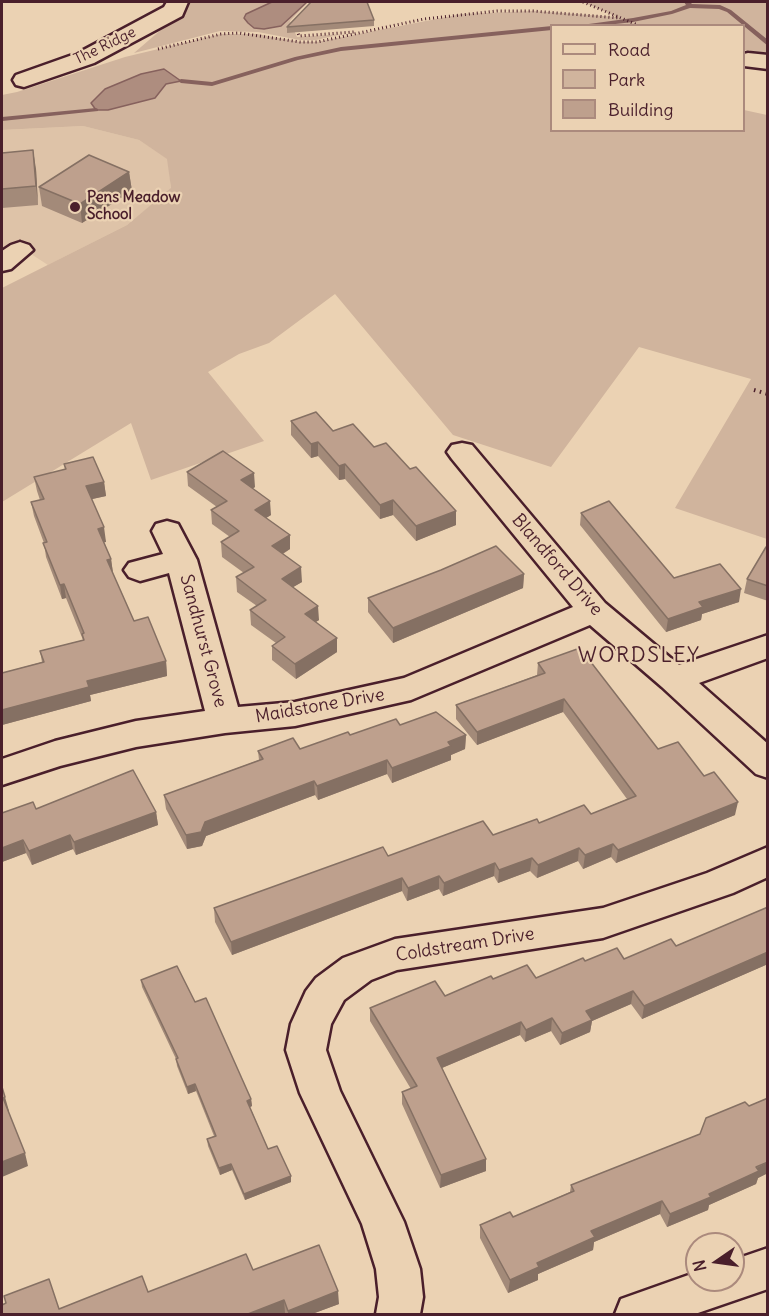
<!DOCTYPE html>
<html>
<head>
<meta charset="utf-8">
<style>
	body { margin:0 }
	#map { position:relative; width:769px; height:1316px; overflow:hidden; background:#ebd2b3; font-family:Delius,sans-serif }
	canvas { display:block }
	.frame { position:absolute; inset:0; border:3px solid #4a1f2b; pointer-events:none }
	.legend { position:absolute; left:550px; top:24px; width:195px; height:108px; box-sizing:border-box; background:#ebd2b3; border:2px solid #ab8a7d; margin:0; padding:8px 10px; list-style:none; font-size:18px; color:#4a1f2b }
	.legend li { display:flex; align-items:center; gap:12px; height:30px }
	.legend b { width:30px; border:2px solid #ab8a7d }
	.north { position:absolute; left:685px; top:1232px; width:60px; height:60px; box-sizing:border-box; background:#ebd2b3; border:2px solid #ab8a7d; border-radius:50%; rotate:257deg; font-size:16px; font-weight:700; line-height:24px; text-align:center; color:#4a1f2b }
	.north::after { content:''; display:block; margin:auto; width:21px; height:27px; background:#4a1f2b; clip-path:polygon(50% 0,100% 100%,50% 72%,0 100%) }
</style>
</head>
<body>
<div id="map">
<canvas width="769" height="1316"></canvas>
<div class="frame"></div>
<ul class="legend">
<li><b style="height:8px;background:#ebd2b3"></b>Road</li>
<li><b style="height:16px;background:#d0b49d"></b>Park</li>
<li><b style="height:16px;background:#bea08d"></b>Building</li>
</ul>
<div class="north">N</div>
</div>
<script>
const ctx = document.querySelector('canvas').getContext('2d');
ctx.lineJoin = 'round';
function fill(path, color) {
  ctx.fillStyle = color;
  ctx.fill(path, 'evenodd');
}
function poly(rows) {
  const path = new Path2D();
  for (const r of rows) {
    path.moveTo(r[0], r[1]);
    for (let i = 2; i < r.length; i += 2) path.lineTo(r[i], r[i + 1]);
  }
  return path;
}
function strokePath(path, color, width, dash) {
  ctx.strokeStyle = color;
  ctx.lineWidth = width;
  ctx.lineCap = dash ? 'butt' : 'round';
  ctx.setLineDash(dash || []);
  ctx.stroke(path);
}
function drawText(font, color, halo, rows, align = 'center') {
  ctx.font = font + ' Delius,sans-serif';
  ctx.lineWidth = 4.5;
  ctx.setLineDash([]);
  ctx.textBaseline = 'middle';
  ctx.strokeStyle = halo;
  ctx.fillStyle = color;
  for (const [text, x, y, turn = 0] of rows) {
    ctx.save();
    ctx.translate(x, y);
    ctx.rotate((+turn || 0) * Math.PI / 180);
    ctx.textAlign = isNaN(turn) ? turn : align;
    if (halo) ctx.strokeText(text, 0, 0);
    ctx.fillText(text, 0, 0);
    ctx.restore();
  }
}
const built = poly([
	[83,126,139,140,168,159,171,189,127,225,48,265,14,243,2,250,2,130]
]);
const green = poly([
	[189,2,308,2,290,21,297,37,343,34,316,40,300,40,258,32,220,31,134,53,170,22],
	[583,2,767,2,767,54,744,50,744,26,552,26,552,130,744,130,744,110,767,115,767,539,675,508,751,379,639,347,551,467,453,435,335,294,269,343,239,354,208,372,264,441,151,480,131,423,2,502,2,288,127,225,171,188,167,159,139,140,83,126,2,130,2,95,17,92,125,57,221,34,257,34,300,42,317,42,462,14,533,11,617,17]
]);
const water = poly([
	[272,2,307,2,281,26,264,29,254,28,248,23,244,18,246,14,272,2],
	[164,69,181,81,166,84,155,98,108,110,96,110,91,103,105,89,141,74,164,69]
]);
const stream = poly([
	[684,2,690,2,692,4,720,5,731,10,768,40,768,46,727,12,719,9,690,8,672,14,633,22,598,26,574,26,633,18,671,11,686,5,684,2],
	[552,26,552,30,341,51,298,60,212,86,181,83,178,81,181,79,212,82,295,57,341,47,552,26],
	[96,108,98,109,98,111,2,121,2,117,96,108]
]);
const pathFar1 = poly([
	[583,2,640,26],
	[297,30,299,36,354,32],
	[158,49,221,34,239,33,300,42,317,42,424,19,497,11,533,11,619,18]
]);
const path = poly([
	[754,390,768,394]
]);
const minor = poly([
	[167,2,188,2,182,16,94,63,24,87,16,85,13,80,16,75,78,53,164,7,167,2],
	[748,53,768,55,768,69,744,66,744,54,748,53],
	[20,242,29,245,33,250,11,269,2,271,2,251,11,245,20,242],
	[462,443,472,445,605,603,679,665,768,635,768,658,699,683,768,744,768,778,756,774,662,687,590,625,411,700,295,726,225,733,136,747,60,766,2,785,2,759,55,741,136,721,205,711,169,573,140,581,129,577,124,570,129,563,163,554,152,531,156,524,167,521,178,524,197,560,238,707,295,702,404,678,573,607,452,459,447,452,452,445,462,443],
	[768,847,768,877,733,893,603,938,397,970,371,980,344,1000,331,1024,326,1050,340,1091,404,1222,420,1269,423,1297,420,1314,376,1314,379,1297,376,1269,362,1224,300,1093,286,1050,291,1024,306,991,316,978,343,958,395,939,603,908,707,873,768,847],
	[768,1248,768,1289,695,1314,615,1314,621,1299,697,1272,697,1280,733,1280,733,1260,768,1248]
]);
const wall = poly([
	[374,20,374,26,287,33,287,27],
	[2,153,36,169,38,205,2,208],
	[129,172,132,191,82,223,42,206,39,187],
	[291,421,333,431,374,447,456,525,416,541,393,515,380,519,345,479,339,480,318,456,311,458,291,435],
	[64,464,104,482,106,496,92,499,106,542,104,542,111,559,113,573,134,621,166,661,167,676,90,695,91,701,2,725,2,673,42,662,40,651,83,640,66,598,62,599,46,557,44,543,34,516,31,502,40,500,37,491,34,477,65,470],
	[187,472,255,487,252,489,271,515,266,518,290,535,290,549,283,554,302,582,293,587,319,620,316,622,337,652,296,679,272,660,272,646,276,643,251,625,250,610,257,606,237,592,236,577,244,573,222,557,221,542,230,537,212,524,211,510,217,507,188,486],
	[581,513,674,578,739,602,702,614,701,620,666,632,580,525],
	[768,547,768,601,744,593,747,579],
	[524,574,523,588,393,643,368,612,368,598],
	[538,663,658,749,735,815,616,863,611,857,583,869,578,861,537,878,530,871,498,883,494,876,443,896,439,889,407,901,402,891,232,955,215,922,214,908,388,856,493,835,539,823,591,814,627,799,563,712,477,745,456,719,456,705,537,675],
	[400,725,466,735,465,749,451,755,451,760,392,783,387,774,318,800,315,795,206,836,202,846,187,849,166,809,164,795,259,760,258,751,300,749,350,735],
	[36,809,156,812,158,825,76,855,73,849,32,865,26,853,2,862,2,813],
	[768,907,768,964,642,1019,631,1004,592,1021,590,1032,560,1045,551,1031,525,1042,520,1035,442,1068,486,1159,486,1171,440,1188,402,1104,402,1092,411,1089,370,1021,370,1008,445,996,493,979,536,978,585,961,624,959,676,946],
	[141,980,195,1002,251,1099,252,1106,250,1107,268,1149,291,1176,291,1182,245,1200,232,1170,220,1175,208,1146,207,1139,214,1136,196,1091,188,1094,177,1066,176,1059,142,987],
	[768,1098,768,1173,758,1178,756,1184,709,1205,708,1210,667,1227,660,1214,594,1242,593,1250,538,1274,538,1280,508,1293,480,1238,480,1225,513,1217,570,1192,571,1185,700,1134,749,1106],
	[253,1270,339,1304,312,1314,285,1314,285,1313,59,1309,148,1292]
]);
const shadedWall = poly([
	[33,150,36,169,38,205,36,186],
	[129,172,132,191,82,223,80,204],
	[318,442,318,456,311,458,311,444],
	[345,464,345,479,339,480,339,466],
	[254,473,255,487,242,495,241,480],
	[104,482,106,496,88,500,86,486],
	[393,500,393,515,380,519,380,505],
	[270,501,271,515,256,524,255,510],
	[456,511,456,525,416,541,416,526],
	[104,527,106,542,100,543,98,529],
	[290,535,290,549,272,560,272,546],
	[111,559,113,573,107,560],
	[301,567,302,582,283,593,282,579],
	[524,574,523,588,393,643,393,628],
	[64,584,66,598,62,599,60,585],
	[741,589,739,602,702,614,701,620,666,632,668,619,699,602],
	[318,606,319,620,306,628,305,614],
	[337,638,337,652,296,679,295,664],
	[166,661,167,676,90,695,91,701,2,725,2,710,87,681],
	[564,699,563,712,477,745,477,732],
	[466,735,465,749,451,755,451,760,392,783,392,768,448,742],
	[387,760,387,774,318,800,317,786],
	[314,781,315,795,206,836,202,846,187,849,186,835,205,822],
	[738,802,735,815,616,863,618,850],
	[156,812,158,825,76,855,74,842],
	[70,835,73,849,32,865,29,851],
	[23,840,26,853,2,862,2,848],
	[613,844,611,857,583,869,585,855],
	[579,848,578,861,537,878,538,865],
	[532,858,530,871,498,883,499,870],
	[495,863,494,876,443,896,444,883],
	[439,876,439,889,407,901,408,888],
	[402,878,402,891,232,955,231,942],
	[768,952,768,964,642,1019,644,1006],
	[633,991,631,1004,592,1021,590,1032,560,1045,562,1033,586,1011],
	[552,1018,551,1031,525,1042,526,1030],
	[521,1022,520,1035,437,1070,437,1058],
	[195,1084,196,1091,188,1094,187,1087],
	[5,1097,9,1111,7,1112,3,1098],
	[251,1099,252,1106,248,1108,247,1101],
	[25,1153,28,1166,2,1177,2,1162],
	[486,1159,486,1171,440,1188,441,1175],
	[768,1162,768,1173,758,1178,756,1184,709,1205,708,1210,667,1227,670,1214],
	[231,1164,232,1170,220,1175,219,1168],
	[291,1176,291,1182,245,1200,244,1194],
	[662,1201,660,1214,594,1242,593,1250,538,1274,538,1280,508,1293,510,1280,537,1263,591,1231],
	[338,1291,339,1304,312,1314,288,1314,288,1311],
	[284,1300,285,1313,281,1314,248,1314]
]);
const building = poly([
	[311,2,367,2,374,20,287,27,311,2],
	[33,150,36,186,2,189,2,153,33,150],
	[89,155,129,172,80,204,39,187,89,155],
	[316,412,333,431,353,424,374,447,386,443,410,469,416,467,456,511,416,526,393,500,380,505,345,464,339,466,318,442,311,444,291,421,316,412],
	[223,451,254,473,241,480,270,501,255,510,290,535,272,546,301,567,282,579,318,606,305,614,337,638,295,664,272,646,285,637,250,610,266,600,236,577,254,567,221,542,239,531,211,510,227,501,187,472,223,451],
	[93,457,104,482,86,486,104,527,98,529,111,559,107,560,134,621,148,617,166,661,87,681,89,687,2,710,2,673,44,662,40,651,84,640,82,634,84,633,64,584,60,585,43,543,47,542,31,502,44,499,34,477,66,469,64,464,93,457],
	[609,501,674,578,720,564,741,589,699,602,703,607,668,619,581,513,609,501],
	[496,546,524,574,393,628,368,598,441,570,496,546],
	[766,547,768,547,768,586,747,579,766,547],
	[580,648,658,749,678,742,704,776,714,772,738,802,618,850,613,844,585,855,579,848,538,865,532,858,499,870,495,863,444,883,439,876,408,888,402,878,231,942,214,908,383,847,388,856,483,821,493,835,537,819,539,823,584,805,591,814,636,796,564,699,477,732,456,705,545,673,538,663,580,648],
	[436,712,466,735,448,742,451,746,392,768,387,760,317,786,314,781,205,822,201,832,186,835,164,795,263,759,258,751,293,738,300,749,348,732,350,735,396,719,400,725,436,712],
	[133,770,156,812,74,842,70,835,29,851,23,840,2,848,2,813,33,802,36,809,133,770],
	[768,907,768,952,644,1006,633,991,586,1011,592,1020,562,1033,552,1018,526,1030,521,1022,437,1058,486,1159,441,1175,402,1092,417,1086,370,1008,435,981,445,996,491,976,493,979,527,965,536,978,583,958,585,961,617,948,624,959,671,939,676,946,768,907],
	[177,966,195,1002,206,998,251,1099,247,1101,268,1149,277,1146,291,1176,244,1194,231,1164,219,1168,207,1139,216,1136,195,1084,187,1087,176,1059,178,1058,141,980,177,966],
	[2,1087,5,1097,3,1098,25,1153,2,1162,2,1087],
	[768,1098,768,1162,756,1167,759,1171,709,1194,711,1197,670,1214,662,1201,591,1231,595,1237,537,1263,539,1267,510,1280,480,1225,510,1212,513,1217,574,1191,571,1185,700,1134,706,1118,745,1102,749,1106,768,1098],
	[319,1245,338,1291,288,1311,284,1300,248,1314,2,1314,2,1305,6,1303,4,1296,49,1279,59,1309,142,1276,148,1292,246,1254,253,1270,319,1245]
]);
const markers = [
	[75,207,6,"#4a1f2b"]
];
const farStreetnames = [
	["The Ridge",105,46,-26]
];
const farPoinames = [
	["Pens Meadow",87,198],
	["School",87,215]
];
const streetNames = [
	["Blandford Drive",557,565,49],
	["Sandhurst Grove",203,641,75],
	["Maidstone Drive",320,706,-10],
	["Coldstream Drive",465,945,-9]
];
const quarterNames = [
	["WORDSLEY",639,656]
];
fill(built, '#dec3a8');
fill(green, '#d0b49d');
fill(water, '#ae8d7f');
strokePath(water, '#86615d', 1.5);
fill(stream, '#86615d');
strokePath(minor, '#4a1f2b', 5);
strokePath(pathFar1, '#4a1f2b', 3, [1, 3]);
strokePath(path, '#4a1f2b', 4, [1.5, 4.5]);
fill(minor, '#ebd2b3');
fill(wall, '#a38a79');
fill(shadedWall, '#857063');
fill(building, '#bea08d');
strokePath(building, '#857063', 1.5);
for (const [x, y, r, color] of markers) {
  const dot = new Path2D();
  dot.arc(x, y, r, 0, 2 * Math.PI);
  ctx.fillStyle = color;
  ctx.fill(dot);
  strokePath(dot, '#ebd2b3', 2);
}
drawText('15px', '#4a1f2b', '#ebd2b3', farStreetnames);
drawText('bold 15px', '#4a1f2b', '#ebd2b3', farPoinames, 'left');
drawText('18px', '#4a1f2b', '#ebd2b3', streetNames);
ctx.letterSpacing = '1.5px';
drawText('21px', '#4a1f2b', '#ebd2b3', quarterNames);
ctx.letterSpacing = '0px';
</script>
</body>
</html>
